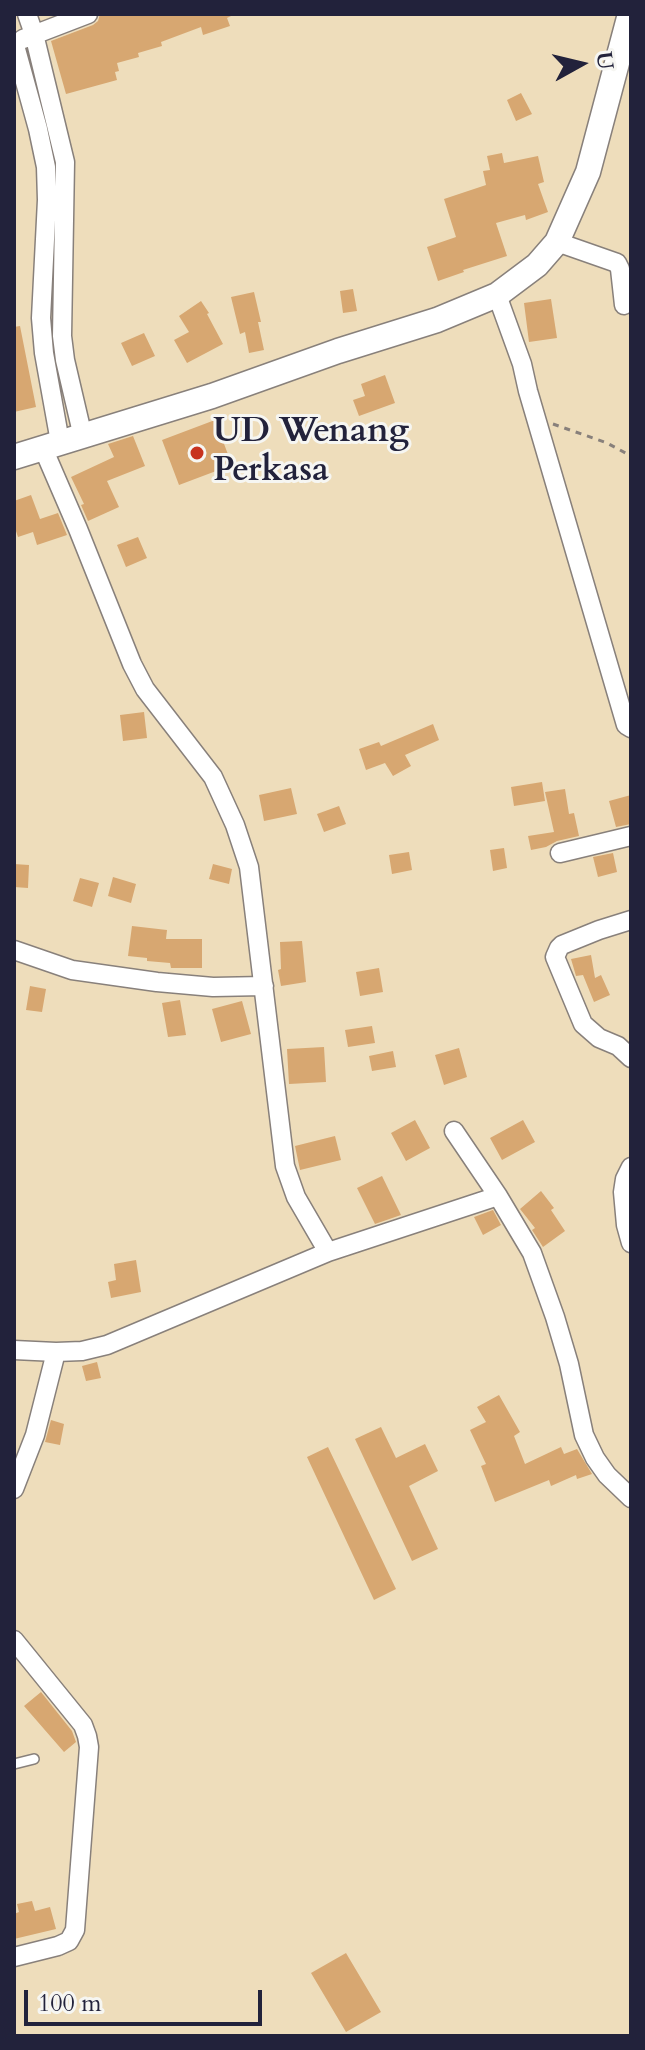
<!DOCTYPE html>
<html>
<head>
<meta charset="utf-8">
<style>
	body { margin:0 }
	#map { position:relative; width:645px; height:2050px; overflow:hidden; background:#edb; font-family:Cardo,serif }
	canvas { display:block }
	.frame { position:absolute; inset:0; border:16px solid #22223b; pointer-events:none }
	.north { position:absolute; left:541px; top:24px; width:80px; height:80px; -webkit-text-stroke:6px #f6f6f2; paint-order:stroke; rotate:82deg; font-size:22px; font-weight:700; line-height:32px; text-align:center; color:#22223b }
	.north::after { content:''; display:block; margin:auto; width:28px; height:36px; background:#22223b; clip-path:polygon(50% 0,100% 100%,50% 72%,0 100%) }
	.scale { position:absolute; left:24px; top:1990px; width:238px; height:36px; box-sizing:border-box; border:4px solid #22223b; border-top:0; padding-left:10px; font-size:24px; line-height:28px; white-space:nowrap; color:#22223b; -webkit-text-stroke:6px #f6f6f2; paint-order:stroke }
</style>
</head>
<body>
<div id="map">
<canvas width="645" height="2050"></canvas>
<div class="frame"></div>
<div class="north">U</div>
<div class="scale">100 m</div>
</div>
<script>
const ctx = document.querySelector('canvas').getContext('2d');
ctx.lineJoin = 'round';
function fill(path, color) {
  ctx.fillStyle = color;
  ctx.fill(path, 'evenodd');
}
function poly(rows) {
  const path = new Path2D();
  for (const r of rows) {
    path.moveTo(r[0], r[1]);
    for (let i = 2; i < r.length; i += 2) path.lineTo(r[i], r[i + 1]);
  }
  return path;
}
function strokePath(path, color, width, dash) {
  ctx.strokeStyle = color;
  ctx.lineWidth = width;
  ctx.lineCap = dash ? 'butt' : 'round';
  ctx.setLineDash(dash || []);
  ctx.stroke(path);
}
function drawText(font, color, halo, rows, align = 'center') {
  ctx.font = font + ' Cardo,serif';
  ctx.lineWidth = 6;
  ctx.setLineDash([]);
  ctx.textBaseline = 'middle';
  ctx.strokeStyle = halo;
  ctx.fillStyle = color;
  for (const [text, x, y, turn = 0] of rows) {
    ctx.save();
    ctx.translate(x, y);
    ctx.rotate((+turn || 0) * Math.PI / 180);
    ctx.textAlign = isNaN(turn) ? turn : align;
    if (halo) ctx.strokeText(text, 0, 0);
    ctx.fillText(text, 0, 0);
    ctx.restore();
  }
}
const building = poly([
	[100,14,233,14,233,15,227,18,230,26,203,35,201,27,161,42,162,46,138,53,139,57,117,63,119,71,115,72,117,80,66,94,51,41,93,25,98,21],
	[521,93,532,114,516,121,507,100],
	[502,153,504,163,538,156,544,182,538,184,548,212,526,220,525,215,496,223,507,256,463,270,464,272,438,281,427,247,456,237,444,199,486,185,483,171,490,170,487,156],
	[353,289,357,311,343,313,340,291],
	[254,292,261,322,258,322,264,350,249,353,245,332,240,334,231,297],
	[551,299,557,338,529,342,524,303],
	[201,301,209,313,207,314,223,344,187,363,174,340,189,332,179,316],
	[20,326,36,407,14,412,14,327],
	[144,333,155,356,132,366,121,343],
	[385,375,395,403,359,416,353,400,365,396,361,384],
	[215,420,232,465,179,485,162,440],
	[133,436,145,466,107,481,119,507,88,521,81,505,84,504,71,477,114,457,108,444],
	[31,495,40,519,58,513,67,535,37,545,33,532,18,537,14,525,14,501],
	[138,537,147,558,126,567,117,545],
	[144,712,147,738,123,741,120,715],
	[433,724,439,740,405,755,411,766,393,776,385,763,366,770,359,749,379,742,381,746],
	[542,782,545,801,514,806,511,787],
	[291,788,297,814,264,821,259,795],
	[565,789,569,814,574,813,579,836,557,841,546,847,531,850,528,836,554,832,545,792],
	[631,795,631,824,616,827,609,801],
	[339,806,346,824,324,832,317,814],
	[504,848,507,868,493,871,490,850],
	[409,852,412,870,392,874,389,855],
	[613,853,617,872,598,877,593,857],
	[14,864,29,865,28,888,14,887],
	[213,864,232,869,229,884,209,879],
	[113,877,136,884,131,903,108,896],
	[80,878,99,883,92,907,73,901],
	[132,926,167,930,166,939,202,939,202,968,171,968,170,963,147,961,147,958,128,956],
	[302,941,306,982,281,986,278,970,281,969,280,942],
	[591,955,595,978,601,975,610,995,594,1002,583,975,576,976,571,959],
	[379,968,383,992,360,996,356,972],
	[30,986,46,989,42,1012,26,1010],
	[180,1000,186,1035,168,1037,162,1003],
	[242,1001,251,1034,221,1042,212,1009],
	[372,1026,375,1043,348,1047,345,1030],
	[324,1047,326,1082,289,1084,287,1049],
	[459,1048,467,1077,444,1085,435,1055],
	[393,1051,396,1067,372,1071,369,1056],
	[415,1120,430,1148,406,1161,391,1133],
	[523,1120,535,1142,502,1160,490,1138],
	[335,1136,341,1160,300,1170,295,1146],
	[382,1176,401,1215,375,1224,357,1188],
	[541,1191,554,1208,551,1210,565,1231,543,1247,532,1230,535,1228,520,1209],
	[493,1210,501,1225,483,1235,474,1217],
	[136,1260,141,1292,111,1298,108,1282,116,1280,114,1264],
	[97,1362,101,1378,86,1381,82,1366],
	[499,1395,520,1432,514,1436,525,1464,561,1447,564,1454,577,1449,592,1474,577,1479,576,1475,551,1486,549,1480,495,1502,481,1466,486,1464,470,1430,486,1422,477,1407],
	[51,1420,64,1424,60,1445,45,1442],
	[381,1427,396,1458,425,1444,438,1471,409,1486,438,1549,412,1561,355,1439],
	[328,1447,396,1589,374,1600,307,1457],
	[41,1692,72,1731,76,1742,64,1752,24,1706],
	[32,1901,35,1911,50,1907,56,1929,14,1939,14,1914,19,1912,17,1904],
	[346,1953,381,2012,346,2032,311,1973]
]);
const path = poly([
	[553,424,607,443,631,456]
]);
const service = poly([
	[14,1764,34,1759]
]);
const minor = poly([
	[27,14,34,34,65,162,62,336,65,360,83,437],
	[23,39,88,14],
	[14,42,38,129,46,167,47,200,41,318,44,353,60,442],
	[557,242,617,263,620,269,624,305],
	[497,295,522,364,528,391,626,725,631,728],
	[560,853,631,836],
	[631,920,599,930,562,945,559,948,555,957,583,1024,599,1038,618,1046,631,1058],
	[14,950,72,970,157,982,213,987,264,986],
	[454,1131,498,1196,532,1253,555,1317,569,1364,584,1435,595,1458,607,1475,631,1498],
	[631,1167,625,1179,623,1192,626,1225,631,1243],
	[328,1252,498,1196],
	[14,1350,56,1352,82,1351,107,1345,328,1252,296,1197,285,1166,249,867,235,825,213,777,145,689,132,664,78,529,43,448],
	[14,1489,35,1435,56,1352],
	[14,1640,83,1725,87,1736,89,1747,75,1930,69,1941,58,1946,14,1957]
]);
const secondary = poly([
	[14,457,212,396,338,351,437,320,497,295,537,265,557,242,588,172,630,14]
]);
const markers = [
	[197,453,8,"#c8321e"]
];
const poiNames = [
	["UD Wenang",213,433],
	["Perkasa",213,472]
];
fill(building, '#d7a771');
strokePath(service, '#88807b', 12);
strokePath(minor, '#88807b', 21);
strokePath(secondary, '#88807b', 27);
strokePath(path, '#88807b', 3, [6, 6]);
strokePath(service, '#fff', 9);
strokePath(minor, '#fff', 18);
strokePath(secondary, '#fff', 24);
for (const [x, y, r, color] of markers) {
  const dot = new Path2D();
  dot.arc(x, y, r, 0, 2 * Math.PI);
  ctx.fillStyle = color;
  ctx.fill(dot);
  strokePath(dot, '#f6f6f2', 3);
}
drawText('bold 34px', '#22223b', '#f6f6f2', poiNames, 'left');
</script>
</body>
</html>
